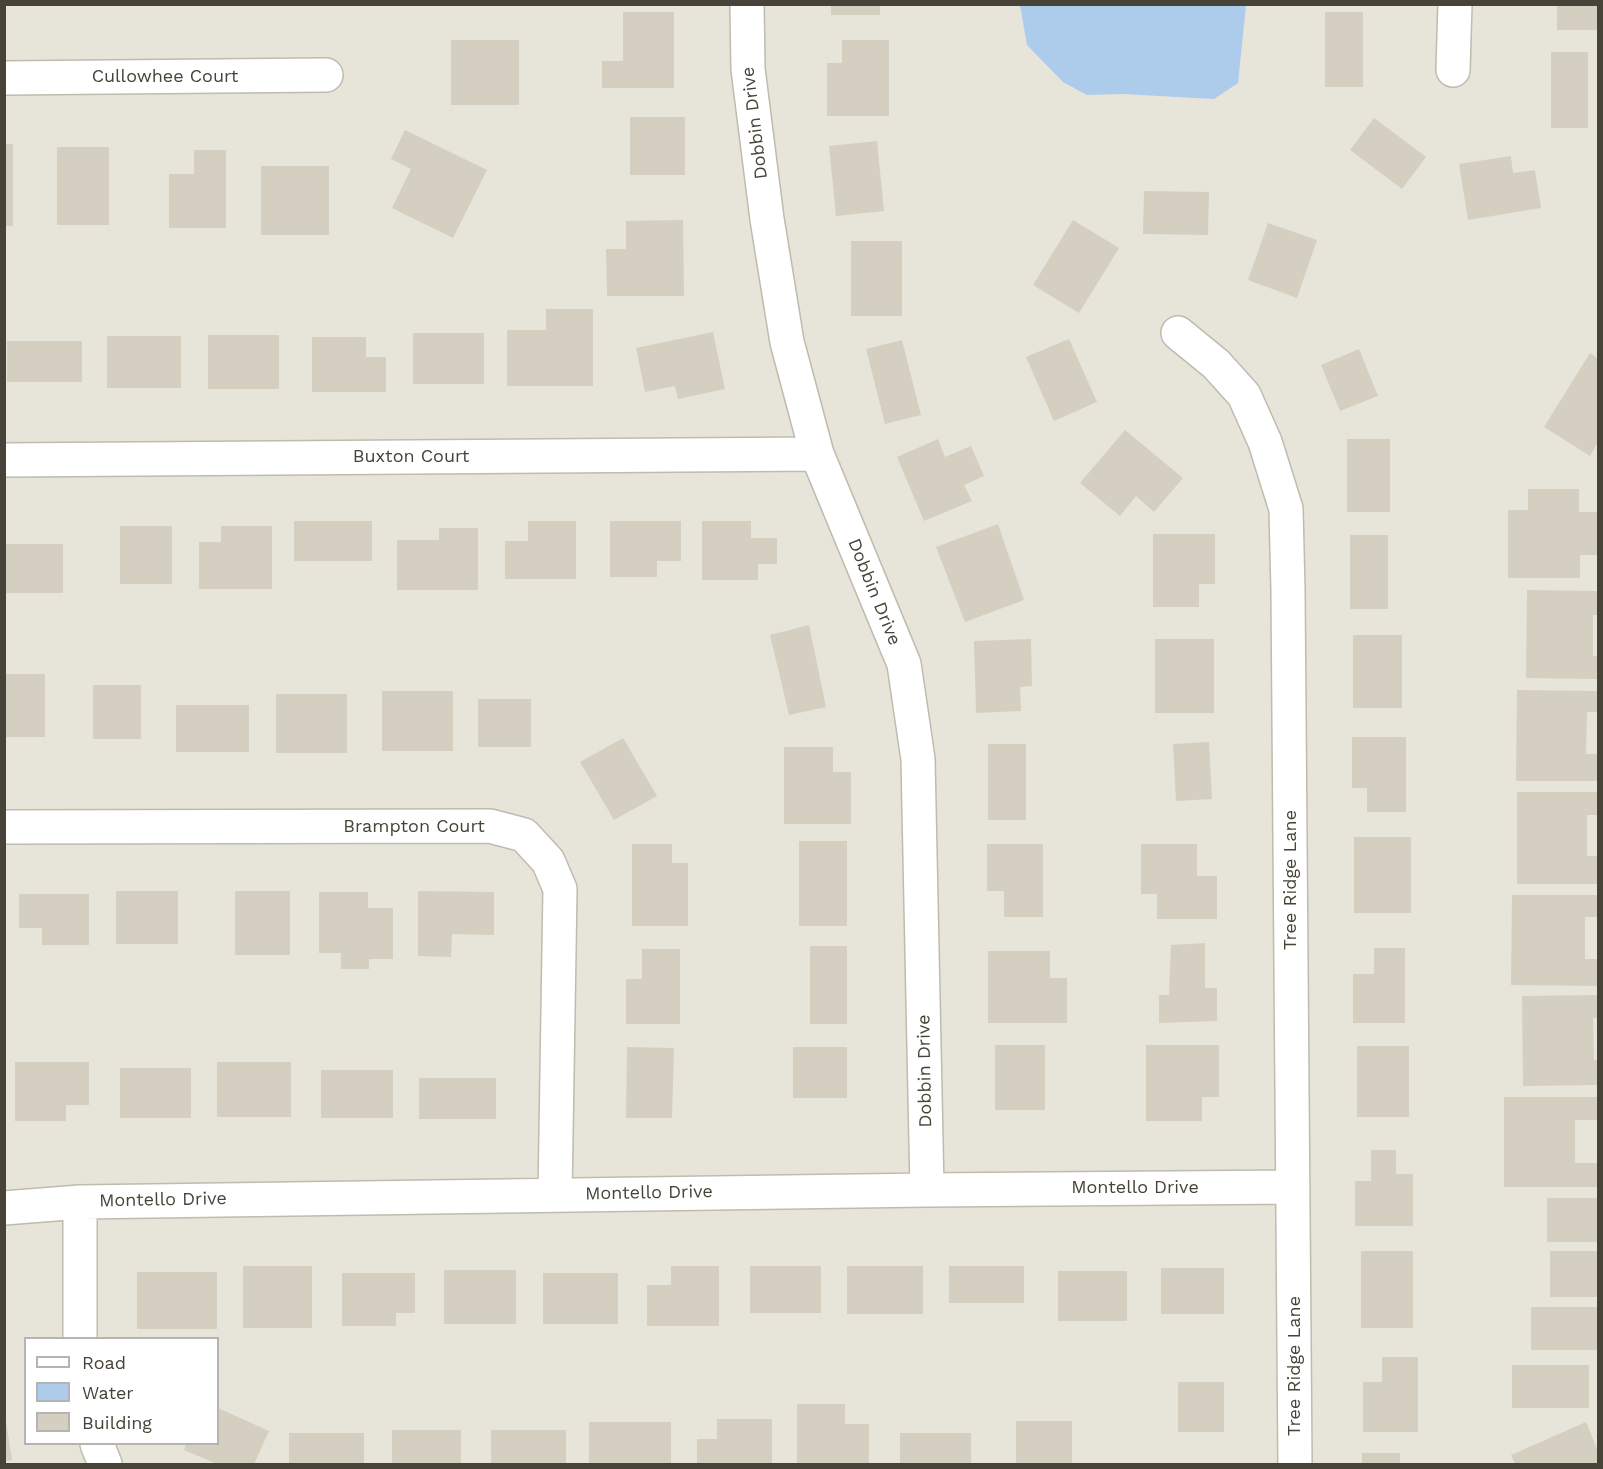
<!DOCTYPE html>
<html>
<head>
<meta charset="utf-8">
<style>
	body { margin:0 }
	#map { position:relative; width:1603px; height:1469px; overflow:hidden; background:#f4f2eb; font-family:"Work Sans",sans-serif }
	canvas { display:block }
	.frame { position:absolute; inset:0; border:6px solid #474339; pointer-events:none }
	.legend { position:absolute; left:24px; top:1337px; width:195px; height:108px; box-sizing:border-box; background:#fff; border:2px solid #b5b4b0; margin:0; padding:8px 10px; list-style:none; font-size:18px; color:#474339 }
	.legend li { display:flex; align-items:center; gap:12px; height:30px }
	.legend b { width:30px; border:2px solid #b5b4b0 }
</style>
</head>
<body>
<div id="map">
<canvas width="1603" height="1469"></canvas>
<div class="frame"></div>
<ul class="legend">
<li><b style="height:8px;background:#fff"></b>Road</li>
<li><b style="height:16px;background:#adcbeb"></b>Water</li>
<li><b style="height:16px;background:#d5cfc1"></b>Building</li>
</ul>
</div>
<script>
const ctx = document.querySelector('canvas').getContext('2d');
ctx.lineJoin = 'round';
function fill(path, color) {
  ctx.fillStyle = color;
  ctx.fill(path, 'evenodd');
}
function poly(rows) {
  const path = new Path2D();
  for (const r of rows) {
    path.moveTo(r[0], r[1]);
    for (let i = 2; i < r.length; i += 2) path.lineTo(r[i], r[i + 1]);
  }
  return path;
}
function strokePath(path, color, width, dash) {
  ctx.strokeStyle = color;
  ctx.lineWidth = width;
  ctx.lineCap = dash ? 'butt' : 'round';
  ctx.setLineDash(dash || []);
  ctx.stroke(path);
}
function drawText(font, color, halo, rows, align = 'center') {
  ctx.font = font + ' "Work Sans",sans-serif';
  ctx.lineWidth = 4.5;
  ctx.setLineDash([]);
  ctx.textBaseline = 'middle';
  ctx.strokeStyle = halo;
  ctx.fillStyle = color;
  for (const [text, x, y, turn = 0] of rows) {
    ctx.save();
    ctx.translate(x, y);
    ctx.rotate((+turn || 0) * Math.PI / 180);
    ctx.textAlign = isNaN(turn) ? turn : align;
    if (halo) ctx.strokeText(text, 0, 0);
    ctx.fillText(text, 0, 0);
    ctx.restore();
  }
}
const residential = poly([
	[5,5,1598,5,1598,1464,5,1464],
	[26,1338,218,1338,218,1444,26,1444]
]);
const water = poly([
	[1020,5,1246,5,1238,83,1214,99,1123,94,1087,95,1063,82,1027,45]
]);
const building = poly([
	[831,4,880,4,880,15,831,15],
	[1557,4,1598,4,1598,30,1557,30],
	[623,12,674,12,674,88,602,88,602,61,623,61],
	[1325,12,1363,12,1363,87,1325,87],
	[451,40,519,40,519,105,451,105],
	[842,40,889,40,889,116,827,116,827,63,842,63],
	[1551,52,1588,52,1588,128,1551,128],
	[630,117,685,117,685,175,630,175],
	[1374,118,1426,157,1402,189,1350,150],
	[405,130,487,170,453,238,392,208,411,169,391,159],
	[877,141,884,211,836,216,829,146],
	[4,144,13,144,13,226,4,226],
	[57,147,109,147,109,225,57,225],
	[194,150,226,150,226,228,169,228,169,174,194,174],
	[1511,156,1513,173,1535,170,1541,208,1468,220,1459,164],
	[261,166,329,166,329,235,261,235],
	[1144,191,1209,192,1208,235,1143,234],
	[683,220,684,296,607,296,606,249,626,249,626,221],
	[1073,220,1119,248,1079,313,1033,285],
	[1268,223,1317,240,1297,298,1248,280],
	[851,241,902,241,902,316,851,316],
	[546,309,593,309,593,386,507,386,507,330,546,330],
	[713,332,725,389,678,399,675,386,645,392,636,348],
	[413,333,484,333,484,384,413,384],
	[208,335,279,335,279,389,208,389],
	[107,336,181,336,181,388,107,388],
	[312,337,366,337,366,357,386,357,386,392,312,392],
	[1069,339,1097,402,1054,421,1026,357],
	[902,340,921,415,885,424,866,349],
	[7,341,82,341,82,382,7,382],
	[1359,349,1378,396,1340,411,1321,365],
	[1590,353,1598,359,1598,442,1590,456,1544,427],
	[1125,430,1183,478,1154,512,1136,496,1120,516,1080,483],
	[938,439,945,457,971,446,984,476,964,485,972,501,924,521,897,457],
	[1347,439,1390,439,1390,512,1347,512],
	[1528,489,1579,489,1579,512,1598,512,1598,555,1580,555,1580,578,1508,578,1508,510,1528,510],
	[294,521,372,521,372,561,294,561],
	[528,521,576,521,576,579,505,579,505,541,528,541],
	[610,521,681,521,681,561,657,561,657,577,610,577],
	[702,521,751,521,751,538,777,538,777,564,758,564,758,580,702,580],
	[998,524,1024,600,965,622,936,547],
	[120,526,172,526,172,584,120,584],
	[221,526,272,526,272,589,199,589,199,542,221,542],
	[439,528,478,528,478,590,397,590,397,540,439,540],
	[1153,534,1215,534,1215,584,1199,584,1199,607,1153,607],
	[1350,535,1388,535,1388,609,1350,609],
	[4,544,63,544,63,593,4,593],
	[1527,590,1598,591,1598,615,1593,615,1593,656,1598,656,1598,679,1526,678],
	[809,625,826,707,789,715,770,635],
	[1353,635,1402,635,1402,708,1353,708],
	[1031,639,1032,686,1020,687,1021,711,976,713,974,641],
	[1155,639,1214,639,1214,713,1155,713],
	[4,674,45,674,45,737,4,737],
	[93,685,141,685,141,739,93,739],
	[1517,690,1598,691,1598,712,1587,712,1586,754,1598,754,1598,781,1516,781],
	[382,691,453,691,453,751,382,751],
	[276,694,347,694,347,753,276,753],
	[478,699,531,699,531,747,478,747],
	[176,705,249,705,249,752,176,752],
	[1352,737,1406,737,1406,812,1367,812,1367,788,1352,788],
	[623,738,657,796,614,820,580,762],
	[1209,742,1212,799,1176,801,1173,744],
	[988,744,1026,744,1026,820,988,820],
	[784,747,833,747,833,772,851,772,851,824,784,824],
	[1517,792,1598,792,1598,815,1587,815,1587,856,1598,856,1598,884,1517,884],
	[1354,837,1411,837,1411,913,1354,913],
	[799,841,847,841,847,926,799,926],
	[632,844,672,844,672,863,688,863,688,926,632,926],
	[987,844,1043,844,1043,917,1004,917,1004,891,987,891],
	[1141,844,1197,844,1197,876,1217,876,1217,919,1157,919,1157,894,1141,894],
	[116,891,178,891,178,944,116,944],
	[235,891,290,891,290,955,235,955],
	[418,891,494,892,494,935,452,934,451,957,418,956],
	[319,892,368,892,368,908,393,908,393,959,369,959,369,969,341,969,341,953,319,953],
	[19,894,89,894,89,945,42,945,42,928,19,928],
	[1512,895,1598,895,1598,917,1585,917,1585,959,1598,959,1598,986,1511,985],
	[1205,943,1205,988,1217,988,1217,1021,1159,1023,1159,995,1169,995,1171,945],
	[810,946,847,946,847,1024,810,1024],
	[1374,948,1405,948,1405,1023,1353,1023,1353,974,1374,974],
	[642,949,680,949,680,1024,626,1024,626,979,642,979],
	[988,951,1050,951,1050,978,1067,978,1067,1023,988,1023],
	[1598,995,1598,1018,1593,1018,1594,1060,1598,1060,1598,1085,1523,1086,1522,996],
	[995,1045,1045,1045,1045,1110,995,1110],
	[1146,1045,1219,1045,1219,1097,1202,1097,1202,1121,1146,1121],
	[1357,1046,1409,1046,1409,1117,1357,1117],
	[627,1047,674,1048,672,1118,626,1118],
	[793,1047,847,1047,847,1098,793,1098],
	[15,1062,89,1062,89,1105,66,1105,66,1121,15,1121],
	[217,1062,291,1062,291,1117,217,1117],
	[120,1068,191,1068,191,1118,120,1118],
	[321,1070,393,1070,393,1118,321,1118],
	[419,1078,496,1078,496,1119,419,1119],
	[1504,1097,1597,1097,1597,1120,1575,1120,1575,1163,1597,1163,1597,1187,1504,1187],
	[1371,1150,1396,1150,1396,1174,1413,1174,1413,1226,1355,1226,1355,1181,1371,1181],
	[1547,1198,1598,1198,1598,1242,1547,1242],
	[1361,1251,1413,1251,1413,1328,1361,1328],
	[1550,1251,1598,1251,1598,1297,1550,1297],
	[243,1266,312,1266,312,1328,243,1328],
	[671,1266,719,1266,719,1326,647,1326,647,1285,671,1285],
	[750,1266,821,1266,821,1313,750,1313],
	[847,1266,923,1266,923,1314,847,1314],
	[949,1266,1024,1266,1024,1303,949,1303],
	[1161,1268,1224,1268,1224,1314,1161,1314],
	[444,1270,516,1270,516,1324,444,1324],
	[1058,1271,1127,1271,1127,1321,1058,1321],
	[137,1272,217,1272,217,1329,137,1329],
	[342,1273,415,1273,415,1313,396,1313,396,1326,342,1326],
	[543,1273,618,1273,618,1324,543,1324],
	[1531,1307,1598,1307,1598,1350,1531,1350],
	[1382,1357,1418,1357,1418,1432,1363,1432,1363,1382,1382,1382],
	[1512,1365,1589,1365,1589,1408,1512,1408],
	[1178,1382,1224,1382,1224,1432,1178,1432],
	[797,1404,845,1404,845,1424,869,1424,869,1464,797,1464],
	[218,1408,269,1431,254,1464,217,1464,184,1450,186,1444,218,1444],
	[5,1415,12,1460,5,1461],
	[717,1419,772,1419,772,1464,697,1464,697,1439,717,1439],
	[1016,1421,1072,1421,1072,1464,1016,1464],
	[589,1422,671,1422,671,1464,589,1464],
	[1586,1422,1598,1451,1598,1464,1515,1464,1511,1455],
	[392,1430,461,1430,461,1464,392,1464],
	[491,1430,566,1430,566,1464,491,1464],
	[289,1433,364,1433,364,1464,289,1464],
	[900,1433,971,1433,971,1464,900,1464],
	[1362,1453,1400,1453,1400,1464,1362,1464]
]);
const minor = poly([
	[747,4,748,69,767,219,787,342,817,454,904,664,918,759,927,1190],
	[1453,70,1455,4],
	[4,78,326,75],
	[1178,333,1216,364,1244,395,1265,442,1286,509,1288,590,1295,1464],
	[4,460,817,454],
	[4,827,490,826,524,835,548,861,560,889,555,1195],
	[80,1202,80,1338],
	[4,1208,80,1202,927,1190,1293,1187],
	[97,1444,105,1464]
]);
const streetNames = [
	["Cullowhee Court",165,77],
	["Dobbin Drive",755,123,-97],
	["Buxton Court",411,457],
	["Dobbin Drive",874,592,68],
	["Brampton Court",414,827],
	["Tree Ridge Lane",1291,880,-90],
	["Dobbin Drive",925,1071,-91],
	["Montello Drive",1135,1188],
	["Montello Drive",649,1193,-1],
	["Montello Drive",163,1200,-1],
	["Tree Ridge Lane",1295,1366,-90]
];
fill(residential, '#e7e4d9');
fill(water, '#adcbeb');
fill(building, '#d5cfc1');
strokePath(minor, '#bfbbae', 36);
strokePath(minor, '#fff', 33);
drawText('18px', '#474339', '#fff', streetNames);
</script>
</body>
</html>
